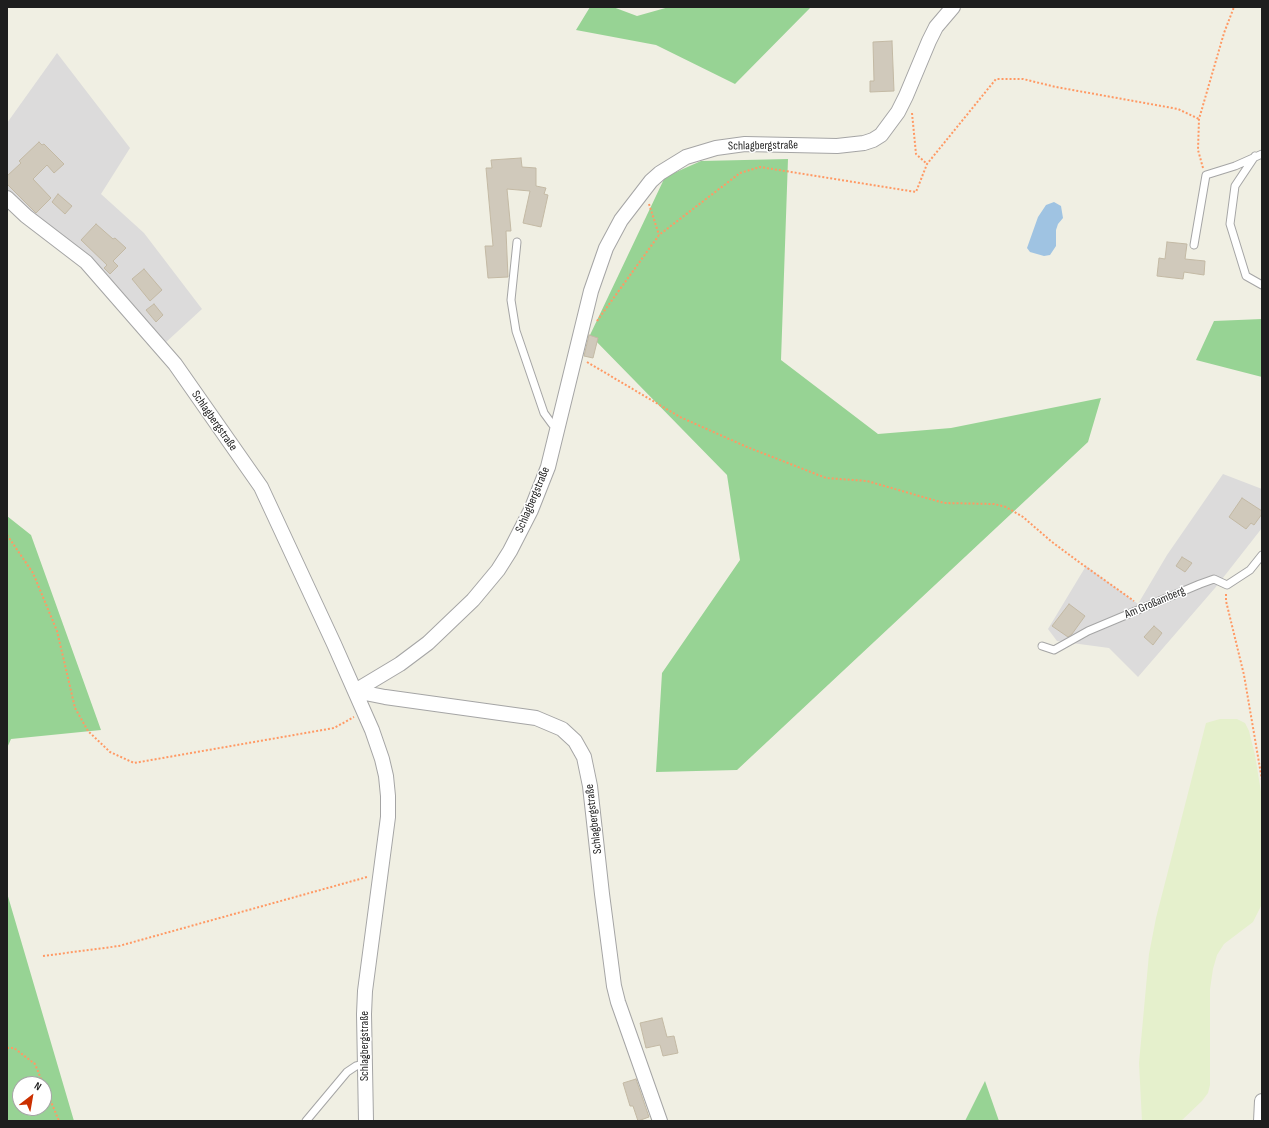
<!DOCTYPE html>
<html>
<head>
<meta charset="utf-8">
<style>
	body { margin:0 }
	#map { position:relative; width:1269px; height:1128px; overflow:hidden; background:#f0efe3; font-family:"Sofia Sans Condensed",sans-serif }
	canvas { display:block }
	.frame { position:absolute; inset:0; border:8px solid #1e1e1e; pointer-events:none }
	.north { position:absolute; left:12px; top:1076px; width:40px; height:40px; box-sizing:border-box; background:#fff; border:1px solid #a5a5a5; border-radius:50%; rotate:31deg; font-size:11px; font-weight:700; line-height:16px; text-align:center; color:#1e1e1e }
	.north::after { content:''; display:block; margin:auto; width:14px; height:18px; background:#cb3000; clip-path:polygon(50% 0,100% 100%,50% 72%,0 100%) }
</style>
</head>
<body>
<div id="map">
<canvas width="1269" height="1128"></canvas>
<div class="frame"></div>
<div class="north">N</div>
</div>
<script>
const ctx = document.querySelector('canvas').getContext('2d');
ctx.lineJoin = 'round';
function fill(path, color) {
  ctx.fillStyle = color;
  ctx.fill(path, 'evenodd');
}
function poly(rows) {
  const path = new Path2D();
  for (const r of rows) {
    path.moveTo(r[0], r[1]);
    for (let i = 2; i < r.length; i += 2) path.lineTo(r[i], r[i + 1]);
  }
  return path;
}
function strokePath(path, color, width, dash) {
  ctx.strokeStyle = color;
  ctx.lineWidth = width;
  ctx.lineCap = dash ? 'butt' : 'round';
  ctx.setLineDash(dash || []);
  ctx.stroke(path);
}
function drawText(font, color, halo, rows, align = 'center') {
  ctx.font = font + ' "Sofia Sans Condensed",sans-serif';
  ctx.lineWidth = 3;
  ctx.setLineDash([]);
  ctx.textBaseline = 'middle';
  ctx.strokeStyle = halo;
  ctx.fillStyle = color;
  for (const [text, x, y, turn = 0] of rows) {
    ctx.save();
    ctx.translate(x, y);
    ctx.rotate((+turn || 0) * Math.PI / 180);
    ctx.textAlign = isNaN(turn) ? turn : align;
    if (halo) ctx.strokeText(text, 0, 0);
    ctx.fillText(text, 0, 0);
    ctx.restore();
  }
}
const residential = poly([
	[57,53,130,148,101,194,144,233,202,309,164,344,38,217,7,191,7,123],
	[1223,474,1262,489,1262,528,1215,588,1138,677,1109,648,1057,641,1048,629,1086,566,1138,604,1167,555]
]);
const farmland = poly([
	[1220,719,1237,719,1245,723,1249,731,1255,755,1262,798,1262,904,1253,922,1224,944,1217,955,1213,969,1210,989,1210,1085,1208,1093,1202,1101,1181,1121,1142,1121,1139,1063,1149,954,1156,918,1206,723]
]);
const forest = poly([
	[590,7,613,7,637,16,669,7,811,7,735,84,656,45,576,30],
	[788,159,781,360,878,434,951,428,1101,398,1088,442,737,770,656,772,662,673,740,560,727,475,590,335,665,177,701,161],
	[1262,319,1262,377,1196,360,1214,321],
	[7,516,31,535,101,730,11,739,7,748],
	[7,893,74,1121,7,1121],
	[20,1084,44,1084,44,1108,20,1108],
	[985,1081,999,1121,965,1121]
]);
const water = poly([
	[1054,202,1061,206,1063,218,1058,224,1056,230,1056,246,1050,255,1044,256,1030,252,1027,248,1038,217,1046,205]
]);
const building = poly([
	[892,41,894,91,870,92,870,81,874,81,873,42,892,41],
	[39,142,42,145,44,144,64,164,54,173,47,165,33,179,51,198,36,213,7,184,7,176,21,163,19,161,39,142],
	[521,158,522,167,536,168,536,186,546,188,544,194,548,195,541,227,523,223,530,191,507,189,511,231,506,231,508,277,488,278,485,246,493,246,486,168,492,168,491,160,521,158],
	[58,194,72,206,65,214,52,202,58,194],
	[96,224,113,239,115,238,126,248,113,261,118,266,110,274,104,268,107,265,81,240,96,224],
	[1167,242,1187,244,1185,259,1205,261,1204,275,1184,272,1183,279,1157,276,1159,258,1165,259,1167,242],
	[144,269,162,290,150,301,132,279,144,269],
	[154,304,163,315,156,322,146,310,154,304],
	[589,335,598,338,593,358,584,356,589,335],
	[1242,498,1262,511,1262,514,1254,525,1251,523,1246,529,1229,517,1242,498],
	[1182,557,1192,563,1185,572,1176,566,1182,557],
	[1069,604,1085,616,1072,634,1068,637,1052,626,1069,604],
	[1154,626,1162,633,1153,645,1144,637,1154,626],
	[662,1018,667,1037,674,1036,678,1053,663,1056,660,1045,646,1048,640,1023,662,1018],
	[636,1079,649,1117,638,1121,633,1106,630,1106,623,1083,636,1079]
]);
const path = poly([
	[912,113,916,154,927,164],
	[1203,168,1198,150,1199,119,1224,33,1234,7],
	[649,204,659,235],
	[597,321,659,235,740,173,760,167,916,192,927,164,996,79,1023,79,1056,87,1178,109,1199,119],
	[587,362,680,417,747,447,826,478,867,481,944,503,994,504,1006,507,1023,517,1052,542,1079,562,1134,601],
	[7,535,33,573,57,631,75,708,88,731,110,752,134,763,334,728,354,717],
	[1226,594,1226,601,1244,675,1262,780],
	[43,956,119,946,367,877],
	[7,1048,14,1048,35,1064,43,1084],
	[44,1085,59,1121]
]);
const lane = poly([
	[1255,156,1235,186,1230,224,1246,276,1262,285],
	[517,242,511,300,516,331,544,413,552,424,558,428],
	[1194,245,1206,175,1235,166,1262,154],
	[1042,646,1054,650,1088,631,1200,584,1214,579,1227,585,1250,570,1262,555],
	[306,1121,347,1072,356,1066,365,1064]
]);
const street = poly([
	[7,198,26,216,86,262,175,364,261,487,334,644,372,730,382,759,386,776,388,796,388,817,365,991,364,1014,366,1121],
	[355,691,400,664,428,643,473,600,498,570,510,551,531,510,548,467,591,291,606,248,621,220,651,181,660,173,686,157,716,148,745,144,837,146,864,143,873,140,881,135,898,112,906,96,929,41,936,27,953,7],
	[355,691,385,697,536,718,562,729,575,741,584,757,590,786,602,894,614,986,618,1002,660,1121],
	[1261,1121,1262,1101]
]);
const streetNames = [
	["Schlagbergstraße",763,146,-1],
	["Schlagbergstraße",214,421,55],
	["Schlagbergstraße",533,500,-67],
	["Am Großamberg",1155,603,-23],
	["Schlagbergstraße",594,819,-97],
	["Schlagbergstraße",365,1046,-90]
];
fill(residential, '#dcdbdb');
fill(farmland, '#e5f0cc');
fill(forest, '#97d394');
fill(water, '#9fc3e2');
fill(building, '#d0c9bb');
strokePath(building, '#c3b9a4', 1);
strokePath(lane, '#a5a5a5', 9);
strokePath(street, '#a5a5a5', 16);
strokePath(path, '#ff9964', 2, [2, 2]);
strokePath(lane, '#fff', 7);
strokePath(street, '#fff', 14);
drawText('12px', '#1e1e1e', '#fff', streetNames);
</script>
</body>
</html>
